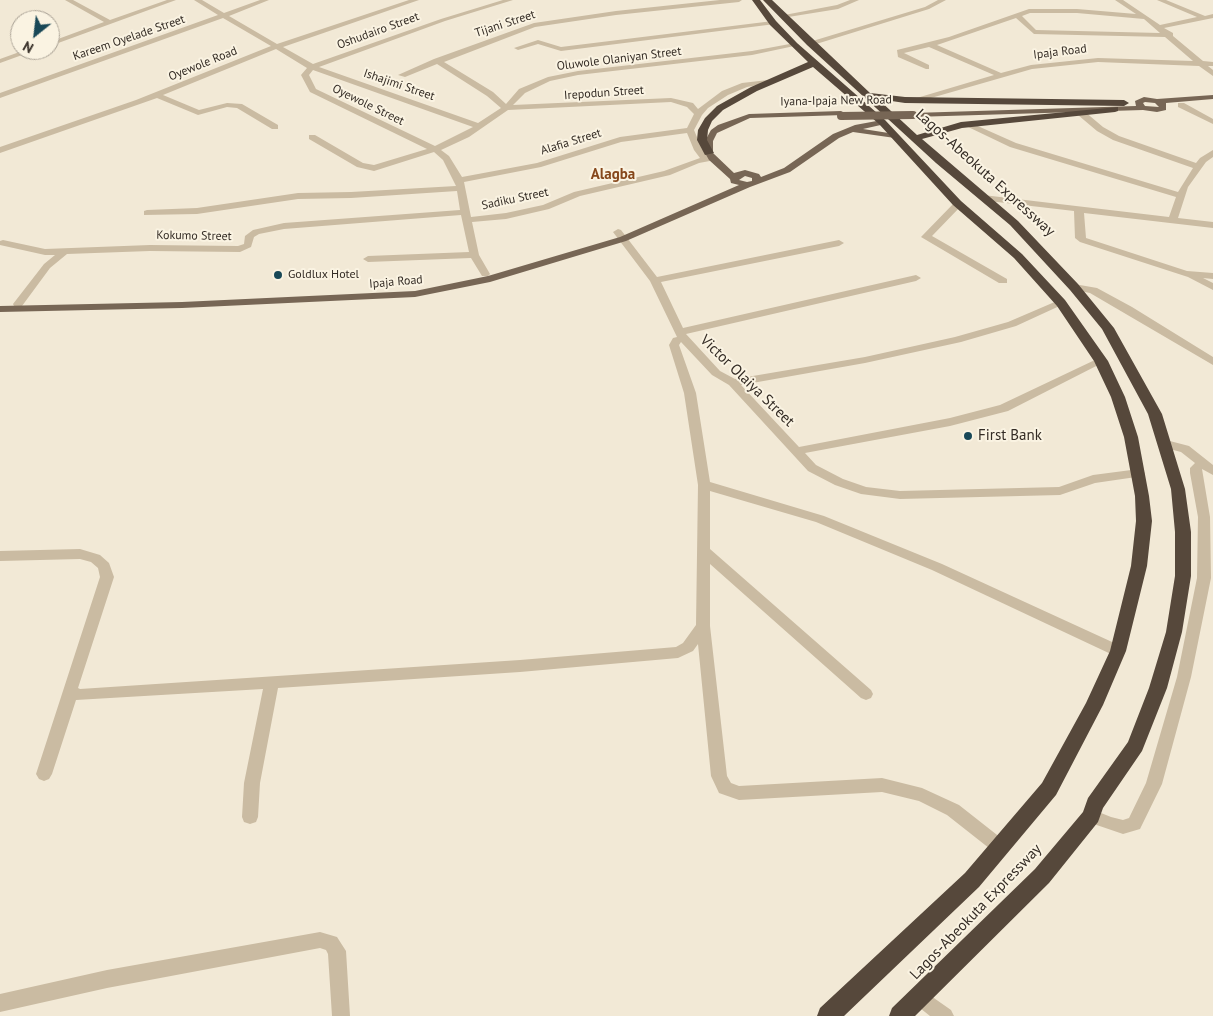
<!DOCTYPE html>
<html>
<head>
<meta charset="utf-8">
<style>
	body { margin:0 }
	#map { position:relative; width:1213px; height:1016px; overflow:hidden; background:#f2e9d6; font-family:"PT Sans",sans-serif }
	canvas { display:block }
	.north { position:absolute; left:10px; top:10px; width:50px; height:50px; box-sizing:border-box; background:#faf3e2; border:1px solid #aba396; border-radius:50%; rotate:209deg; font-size:14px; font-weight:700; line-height:20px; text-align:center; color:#342c25 }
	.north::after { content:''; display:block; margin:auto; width:18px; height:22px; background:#194857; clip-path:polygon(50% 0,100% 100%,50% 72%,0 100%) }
</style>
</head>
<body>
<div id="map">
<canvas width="1213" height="1016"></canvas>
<div class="north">N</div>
</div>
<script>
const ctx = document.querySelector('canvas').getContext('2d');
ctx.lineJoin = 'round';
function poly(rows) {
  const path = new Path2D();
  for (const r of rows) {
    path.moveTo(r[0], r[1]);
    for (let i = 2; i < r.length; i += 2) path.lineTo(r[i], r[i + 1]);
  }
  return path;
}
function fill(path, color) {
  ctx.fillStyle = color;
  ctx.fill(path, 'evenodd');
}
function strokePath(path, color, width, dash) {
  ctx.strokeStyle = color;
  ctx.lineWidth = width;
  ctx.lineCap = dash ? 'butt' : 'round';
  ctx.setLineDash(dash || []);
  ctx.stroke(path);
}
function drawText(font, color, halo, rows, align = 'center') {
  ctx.font = font + ' "PT Sans",sans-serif';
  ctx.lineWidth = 4;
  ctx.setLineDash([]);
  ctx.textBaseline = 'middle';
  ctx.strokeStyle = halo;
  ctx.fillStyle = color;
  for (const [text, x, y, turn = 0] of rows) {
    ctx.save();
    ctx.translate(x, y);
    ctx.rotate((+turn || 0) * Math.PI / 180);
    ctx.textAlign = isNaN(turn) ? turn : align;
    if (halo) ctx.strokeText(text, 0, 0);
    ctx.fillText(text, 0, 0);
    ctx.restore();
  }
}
const minor = poly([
	[65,0,73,0,110,20,167,0,176,0,50,46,50,42,104,22,65,0],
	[194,0,202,0,224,13,260,0,269,0,229,16,277,44,409,0,419,0,283,47,313,64,441,19,503,0,513,0,445,21,319,67,478,123,501,108,487,96,437,64,405,77,398,75,434,59,534,23,616,11,720,0,742,0,739,2,616,15,535,27,444,62,493,92,506,104,519,89,548,77,578,71,752,51,795,43,799,45,752,55,578,75,550,81,525,93,513,105,671,98,693,103,698,109,722,91,742,83,768,80,772,82,747,87,728,95,708,108,702,115,694,130,702,149,708,156,715,156,715,160,699,163,670,175,580,196,549,209,506,219,472,222,479,255,490,274,488,276,482,276,471,258,368,262,363,259,368,256,469,252,461,215,284,229,259,234,254,237,251,247,240,252,150,251,67,254,50,268,22,306,14,306,13,304,44,264,55,255,45,255,0,245,0,241,3,240,45,249,150,245,238,246,244,244,245,236,253,230,284,223,460,210,457,191,351,198,298,199,197,214,144,215,144,211,147,210,197,208,298,193,351,192,456,186,443,160,434,152,374,171,357,167,309,139,309,135,315,135,363,163,374,165,427,149,310,92,301,75,307,68,276,49,163,95,199,110,227,103,242,104,278,125,278,129,272,129,237,108,227,107,198,115,157,98,0,153,0,147,136,100,271,46,223,18,0,98,0,93,218,15,194,0],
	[313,70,473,127,435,146,316,89,309,75,313,70],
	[671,102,687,107,694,114,687,128,620,137,537,163,462,177,449,156,441,150,469,137,508,110,671,102],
	[687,133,694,150,700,158,664,171,574,192,543,205,506,213,471,217,464,182,541,167,621,142,687,133],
	[850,0,859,0,838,9,782,18,779,16,837,5,850,0],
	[938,0,946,0,929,9,813,45,806,43,925,7,938,0],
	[1115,0,1123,0,1160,25,1197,17,1157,0,1166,0,1205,16,1213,14,1213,18,1164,28,1173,33,1173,36,1203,61,1213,62,1213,66,1208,66,1213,70,1213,76,1199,66,1098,62,1032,69,917,102,910,100,994,75,929,47,904,53,929,65,929,69,926,69,898,57,897,50,949,37,1029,9,1077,9,1136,14,1115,0],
	[1030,13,1077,13,1144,19,1160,33,1036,30,1022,16,1030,13],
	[1016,18,1034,34,1165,37,1193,61,1098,58,1031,65,1001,73,937,45,1016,18],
	[773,21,775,22,775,24,561,51,538,44,518,50,514,48,538,40,561,47,773,21],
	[25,50,36,50,0,63,0,59,25,50],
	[1178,103,1184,103,1213,119,1213,124,1178,107,1178,103],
	[1078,111,1084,111,1103,127,1119,136,1196,163,1200,158,1213,150,1213,157,1206,162,1188,187,1178,218,1213,222,1213,228,1084,213,1086,238,1187,271,1213,273,1213,279,1203,278,1213,283,1213,290,1188,277,1080,242,1075,238,1074,211,980,200,980,196,983,195,1169,217,1176,197,1010,147,964,125,971,123,1016,143,1178,192,1193,168,1113,140,1097,131,1078,115,1078,111],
	[958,201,963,204,961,206,932,236,1007,279,1007,283,999,283,921,237,955,202,958,201],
	[618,229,621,230,657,277,839,240,844,243,839,246,661,282,683,328,916,275,921,278,916,281,686,334,720,371,735,379,865,357,955,337,1008,322,1057,301,1061,300,1066,303,1016,326,961,342,865,363,741,385,799,447,950,418,1000,405,1097,359,1105,359,1106,361,1008,411,950,426,805,453,816,465,843,479,866,487,900,491,1059,487,1093,475,1139,469,1145,473,1143,476,1095,483,1060,495,900,499,861,494,835,485,808,471,729,385,712,375,681,342,679,345,696,393,710,482,824,516,942,564,1123,647,1125,651,1123,655,1118,657,1113,655,932,570,816,522,710,491,710,549,871,690,873,694,871,698,866,700,861,698,710,564,710,626,727,776,731,783,739,786,882,778,922,788,959,805,1006,842,1008,847,1006,852,1000,854,994,852,947,815,919,801,882,792,739,800,719,793,711,776,698,644,693,651,678,658,520,672,278,688,260,783,258,817,256,822,250,824,244,822,242,817,244,783,263,689,76,700,52,774,49,779,44,781,39,779,36,774,100,577,98,568,91,562,80,559,0,561,0,551,80,549,100,555,109,563,114,577,78,688,80,689,520,660,676,647,683,643,696,625,698,485,684,393,669,345,673,338,677,337,650,281,613,232,618,229],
	[1074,284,1097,288,1132,307,1213,357,1213,365,1090,293,1070,289,1070,285,1074,284],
	[1166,440,1189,446,1213,465,1213,475,1202,469,1210,517,1211,578,1191,677,1162,784,1140,829,1123,834,1085,821,1083,816,1085,811,1091,809,1111,817,1123,820,1129,818,1146,783,1177,677,1197,578,1198,517,1190,473,1190,468,1195,463,1181,452,1162,447,1160,444,1162,441,1166,440],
	[320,932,337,937,346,951,350,1016,332,1016,328,954,326,950,320,948,107,988,0,1012,0,994,107,970,320,932],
	[921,989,951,1010,954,1016,930,1016,915,1004,912,998,915,992,921,989]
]);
const major = poly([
	[1213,95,1213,99,1166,103,1166,110,1157,112,1143,110,913,117,909,115,913,113,1136,106,1135,101,1144,97,1157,99,1213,95],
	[1145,102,1155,103,1159,107,1145,106,1143,103,1145,102],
	[841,111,845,113,844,115,750,118,717,133,713,141,713,153,734,173,745,170,759,174,761,177,784,168,833,134,855,125,882,120,885,120,885,124,863,129,895,134,899,136,895,138,853,132,839,138,790,172,750,187,626,241,490,282,415,297,182,308,0,312,0,306,182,302,415,291,488,276,620,237,739,185,731,183,730,179,709,160,705,153,705,141,711,130,718,125,749,114,841,111],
	[745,176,752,178,752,181,747,182,739,180,745,176]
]);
const highway = poly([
	[752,0,760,0,776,21,797,43,885,120,961,201,1022,254,1065,300,1108,361,1125,397,1138,437,1149,496,1152,521,1147,566,1126,651,1103,705,1056,795,979,887,844,1016,817,1016,820,1008,965,873,1042,783,1086,703,1110,651,1131,566,1136,521,1135,496,1124,437,1111,397,1094,361,1057,306,1014,258,953,205,879,124,813,67,757,91,723,110,712,121,708,130,707,140,714,153,705,155,697,140,698,130,705,118,717,106,751,87,808,62,770,25,752,0],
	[763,0,772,0,870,93,905,97,1124,100,1129,103,1124,106,905,103,878,99,917,135,961,122,1118,107,1118,111,1115,112,962,128,922,139,1018,221,1078,284,1114,328,1162,414,1185,489,1191,532,1191,576,1182,632,1167,688,1142,751,1103,808,1098,822,1049,883,915,1016,889,1016,892,1008,1035,869,1083,812,1088,798,1128,742,1149,688,1166,632,1175,576,1175,532,1171,489,1148,414,1102,329,1070,290,1010,225,936,163,864,97,807,45,763,0]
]);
const majorBridge = poly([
	[841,116,913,115]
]);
const markers = [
	[278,275,5,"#194857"],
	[968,436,5,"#194857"]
];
const farStreetnames = [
	["Tijani Street",505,24,-18],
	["Oshudairo Street",378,31,-20],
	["Kareem Oyelade Street",129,38,-19],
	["Ipaja Road",1060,52,-7],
	["Oluwole Olaniyan Street",619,59,-7],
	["Oyewole Road",203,64,-22],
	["Ishajimi Street",399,85,19],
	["Irepodun Street",604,93,-4],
	["Iyana-Ipaja New Road",836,101,-1],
	["Oyewole Street",368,105,26],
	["Alafia Street",571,142,-17],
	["Sadiku Street",515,199,-12],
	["Kokumo Street",194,236,1],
	["Ipaja Road",396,282,-5]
];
const farPoinames = [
	["Goldlux Hotel",288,275]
];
const streetNames = [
	["Lagos-Abeokuta Expressway",985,173,42],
	["Victor Olaiya Street",747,381,44],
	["Lagos-Abeokuta Expressway",976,912,-46]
];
const farQuarternames = [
	["Alagba",613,175]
];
const poiNames = [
	["First Bank",978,436]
];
fill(minor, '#cabba2');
fill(major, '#765');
fill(highway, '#56483b');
strokePath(majorBridge, '#765', 8);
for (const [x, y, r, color] of markers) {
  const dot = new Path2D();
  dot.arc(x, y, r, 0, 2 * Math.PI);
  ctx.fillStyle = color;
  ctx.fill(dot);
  strokePath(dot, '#faf3e2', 2);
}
drawText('12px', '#342c25', '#faf3e2', farStreetnames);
drawText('12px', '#342c25', '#faf3e2', farPoinames, 'left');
drawText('15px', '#342c25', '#faf3e2', streetNames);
drawText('bold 15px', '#86471b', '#faf3e2', farQuarternames);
drawText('15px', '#342c25', '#faf3e2', poiNames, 'left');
</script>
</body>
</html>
